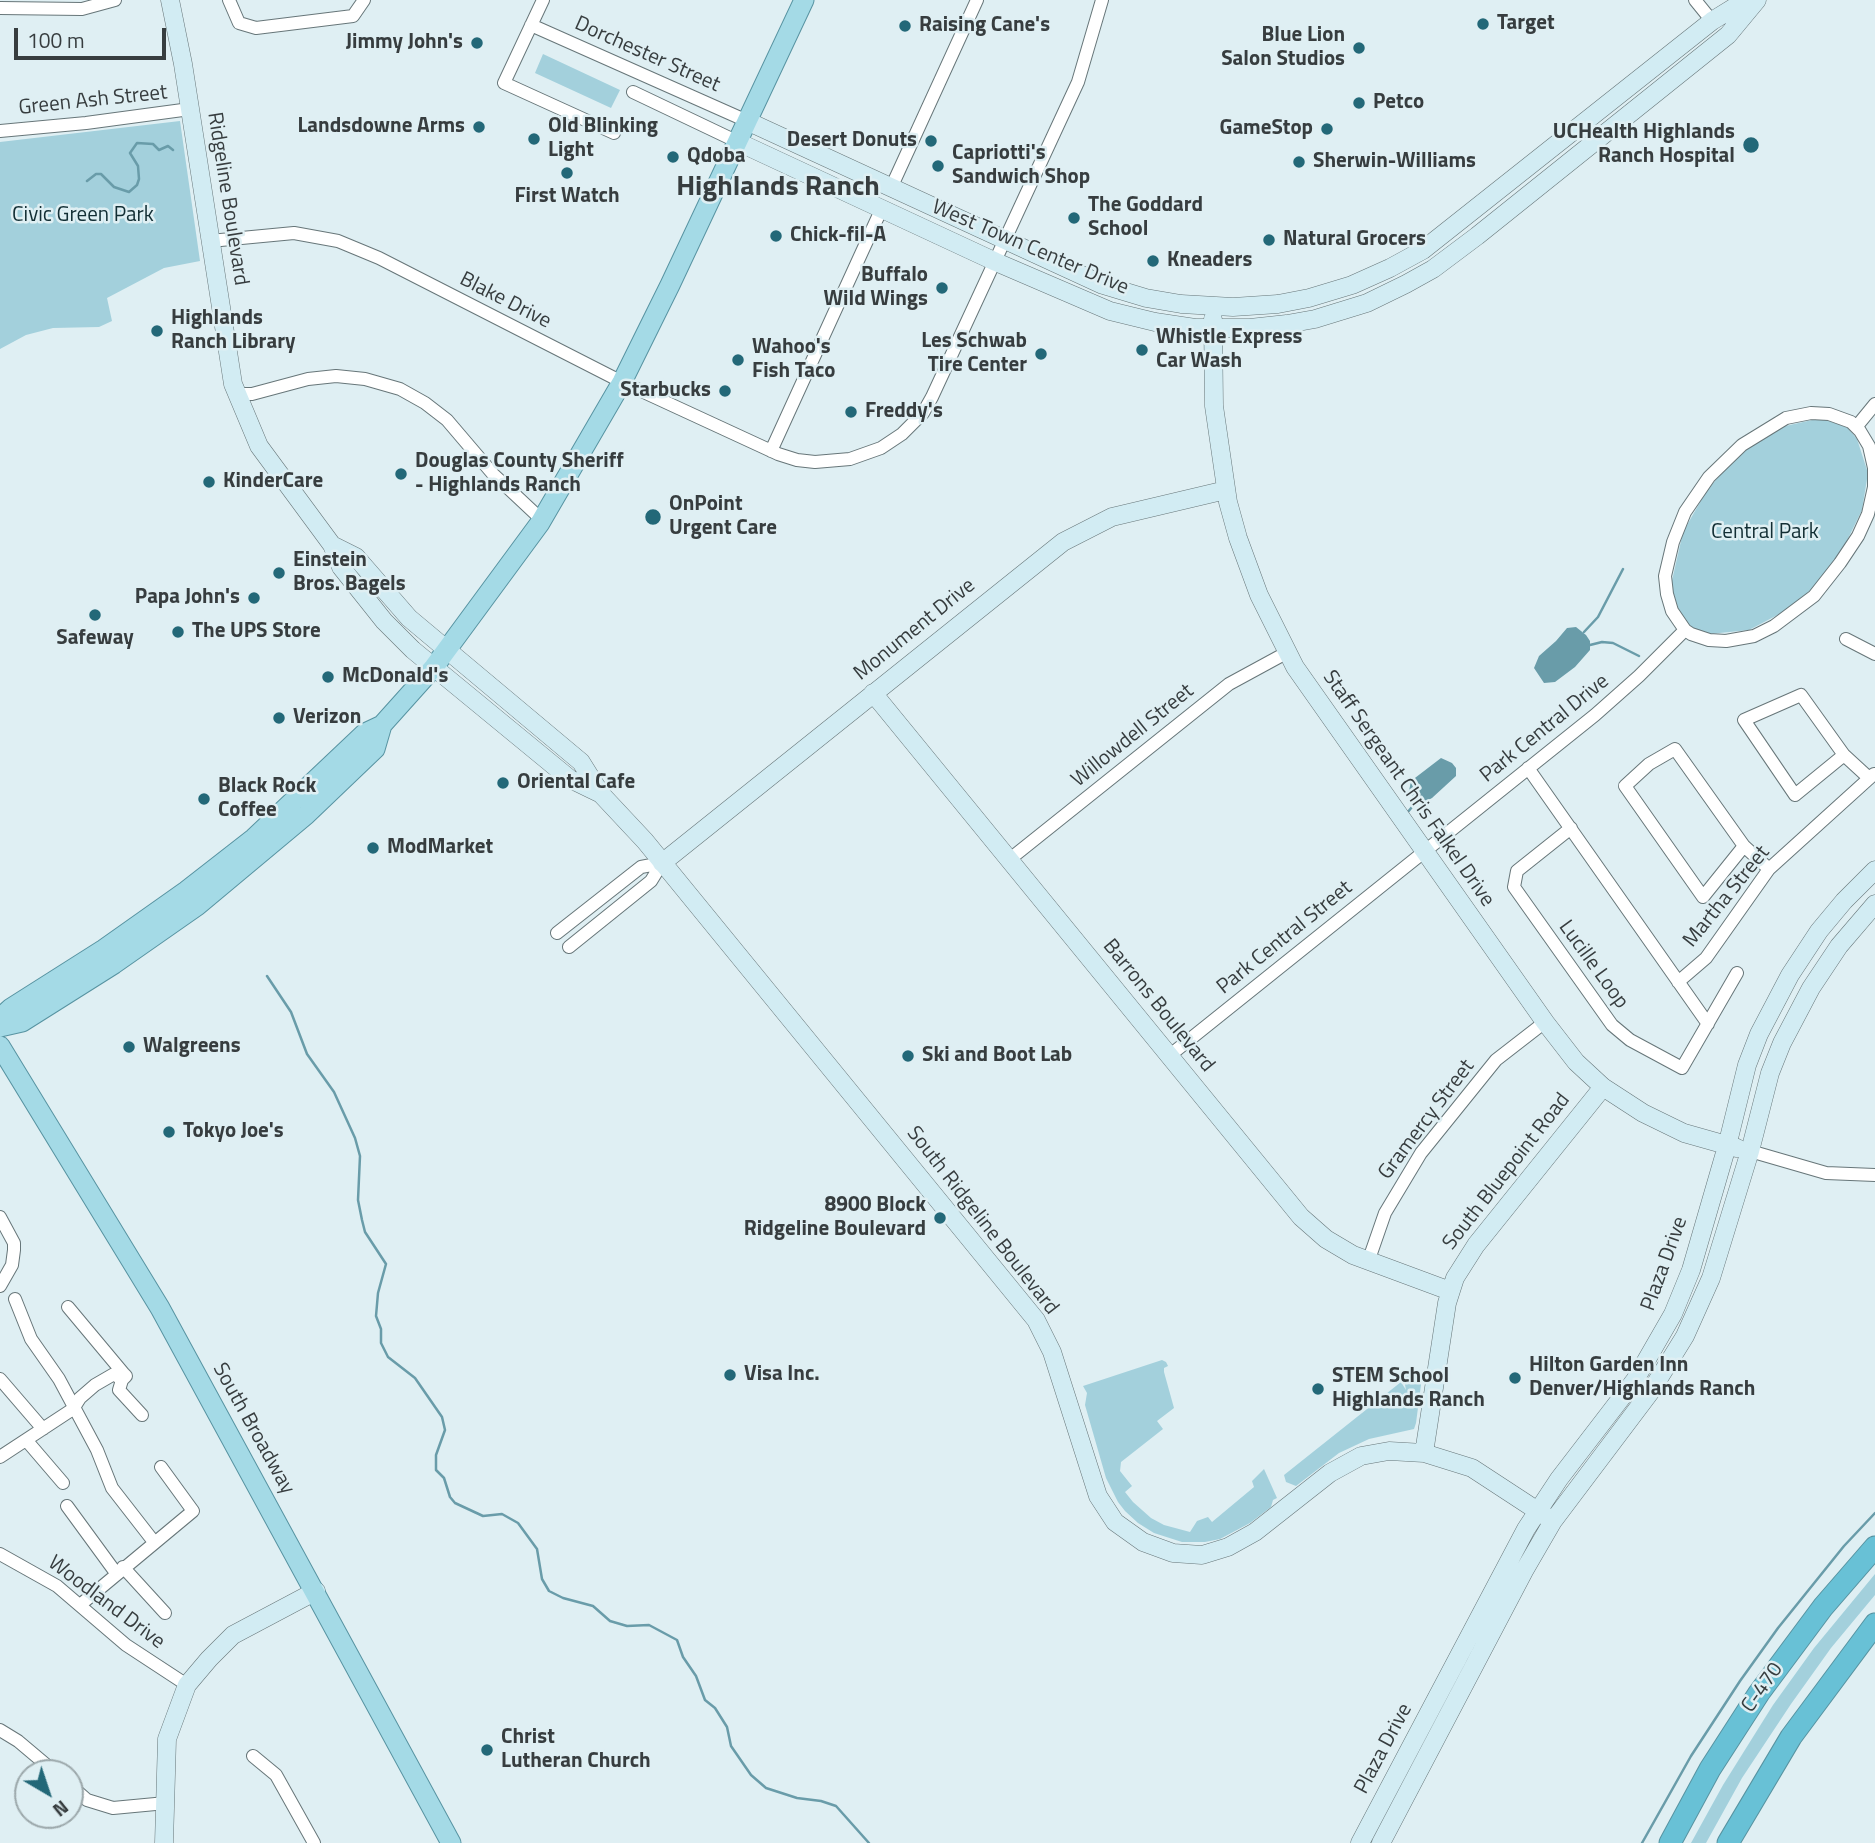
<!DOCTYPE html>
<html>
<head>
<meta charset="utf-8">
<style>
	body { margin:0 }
	#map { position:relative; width:1875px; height:1843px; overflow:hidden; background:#dfeff3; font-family:"Titillium Web",sans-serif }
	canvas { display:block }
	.north { position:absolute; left:14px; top:1759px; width:70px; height:70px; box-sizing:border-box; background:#dfeff3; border:2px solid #9ca8ab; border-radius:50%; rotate:141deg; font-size:19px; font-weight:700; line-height:28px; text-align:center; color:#373d3f }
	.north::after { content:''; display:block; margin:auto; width:24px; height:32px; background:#236878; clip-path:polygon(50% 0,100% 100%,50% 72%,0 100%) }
	.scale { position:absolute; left:14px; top:28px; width:152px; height:32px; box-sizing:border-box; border:4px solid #373d3f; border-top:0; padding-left:9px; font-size:21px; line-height:24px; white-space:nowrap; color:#373d3f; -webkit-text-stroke:5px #dfeff3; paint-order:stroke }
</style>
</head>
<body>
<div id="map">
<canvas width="1875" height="1843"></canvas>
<div class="north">N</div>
<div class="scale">100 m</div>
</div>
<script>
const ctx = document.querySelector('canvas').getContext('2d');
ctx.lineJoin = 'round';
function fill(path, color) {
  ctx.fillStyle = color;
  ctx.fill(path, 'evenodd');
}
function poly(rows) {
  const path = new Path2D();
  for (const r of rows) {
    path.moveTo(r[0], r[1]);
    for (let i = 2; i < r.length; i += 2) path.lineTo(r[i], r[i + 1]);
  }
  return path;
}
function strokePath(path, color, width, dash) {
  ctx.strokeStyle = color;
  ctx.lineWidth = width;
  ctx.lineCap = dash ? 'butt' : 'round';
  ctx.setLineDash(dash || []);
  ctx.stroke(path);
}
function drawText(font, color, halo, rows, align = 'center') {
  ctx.font = font + ' "Titillium Web",sans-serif';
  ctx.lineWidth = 5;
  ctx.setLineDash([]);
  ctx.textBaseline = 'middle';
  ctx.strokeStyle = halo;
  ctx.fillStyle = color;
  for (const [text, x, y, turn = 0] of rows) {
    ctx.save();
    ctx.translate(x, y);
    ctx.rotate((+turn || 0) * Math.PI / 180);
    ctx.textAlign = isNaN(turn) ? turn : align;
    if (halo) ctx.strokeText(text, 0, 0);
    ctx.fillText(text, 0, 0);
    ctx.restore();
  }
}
const green = poly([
	[543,54,620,90,611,108,535,73],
	[180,121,200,261,164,268,107,298,112,321,99,327,53,328,26,335,0,349,0,142],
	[1821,418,1848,428,1857,439,1868,473,1862,510,1840,555,1813,588,1785,611,1749,630,1710,634,1683,624,1671,585,1683,532,1707,490,1737,456,1781,427],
	[1162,1360,1166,1362,1168,1366,1164,1368,1164,1372,1174,1408,1157,1421,1163,1429,1121,1462,1120,1471,1132,1486,1125,1492,1133,1502,1151,1518,1164,1525,1190,1532,1197,1521,1208,1517,1212,1522,1254,1487,1252,1481,1264,1469,1277,1498,1273,1500,1271,1507,1250,1523,1220,1539,1205,1542,1182,1542,1154,1533,1138,1523,1125,1511,1118,1502,1106,1478,1085,1405,1087,1393,1083,1386],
	[1416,1369,1420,1370,1422,1377,1416,1423,1414,1429,1369,1439,1339,1453,1296,1486,1286,1482,1284,1475,1401,1382,1406,1390,1404,1379],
	[1875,1574,1875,1595,1831,1648,1791,1704,1742,1778,1706,1843,1691,1843,1723,1785,1773,1705,1814,1648]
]);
const water = poly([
	[1576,627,1586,635,1590,641,1590,650,1575,667,1555,682,1544,683,1534,668,1539,656,1556,641,1567,628],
	[1441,758,1452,763,1456,768,1456,776,1432,798,1423,803,1419,803,1414,799,1409,791,1411,781]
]);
const stream = poly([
	[87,181,96,174,101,174,114,187,129,192,137,185,139,179,138,166,130,153,137,143,153,144,159,150,168,146,173,150],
	[1584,632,1598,617,1623,569],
	[1590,645,1602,642,1613,643,1639,656],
	[1407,813,1417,801],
	[267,976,291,1012,307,1054,334,1092,355,1138,360,1156,358,1200,362,1220,365,1232,386,1264,378,1293,376,1316,381,1329,381,1343,388,1357,415,1378,442,1417,445,1430,436,1455,436,1470,444,1478,450,1497,455,1503,483,1516,502,1514,518,1523,537,1549,542,1579,549,1591,563,1598,593,1606,610,1621,627,1626,649,1625,677,1640,683,1657,696,1676,705,1700,715,1708,727,1727,731,1746,751,1775,766,1788,797,1798,821,1801,836,1806,869,1843],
	[1642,1843,1691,1756,1740,1681,1778,1628,1844,1546,1875,1513]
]);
const street = poly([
	[229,0,239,23,256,28,353,16,364,0],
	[543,0,504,83,614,133],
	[1695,0,1712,21],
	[0,8,82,9,115,0],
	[531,25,747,121],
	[633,92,738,142],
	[0,131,86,123,190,109],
	[891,188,977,0],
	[210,241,294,233,338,241,379,258,622,382,778,454,797,460,815,462,850,459,881,448,902,434,923,413,932,397,1078,82,1102,0],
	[237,394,252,394,308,379,336,376,365,379,400,389,425,403,447,420,493,474,542,520],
	[1811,413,1829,414,1851,422,1860,431,1869,446,1874,468,1874,487,1868,514,1858,536,1840,563,1814,596,1774,626,1754,636,1726,641,1709,640,1691,634,1685,630,1672,611,1667,594,1665,576,1673,542,1685,512,1709,477,1742,445,1786,418,1811,413],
	[1857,426,1875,404],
	[771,451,882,208],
	[1846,639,1875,654],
	[1844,755,1795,795,1744,720,1801,695,1844,755,1869,778],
	[1528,768,1708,1024],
	[1571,828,1517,871,1514,887,1612,1025,1630,1040,1682,1068,1737,973],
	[1744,846,1703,897,1625,786,1649,764,1675,749,1744,846,1769,869],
	[1010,859,1229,684,1286,653],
	[557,933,641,867,662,863],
	[569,947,651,881,662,863],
	[1678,982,1706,958,1769,869,1874,774],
	[1169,1056,1595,715,1639,676,1685,630],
	[1750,1151,1826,1173,1875,1175],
	[0,1217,14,1243,14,1250,12,1265,0,1286],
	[1368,1262,1385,1213,1421,1153,1496,1060,1545,1022],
	[15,1299,31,1339,59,1379,97,1450,112,1488,154,1542],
	[68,1307,124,1374,126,1376,122,1380,119,1390,142,1415],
	[0,1379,43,1429],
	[27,1441,63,1483],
	[0,1457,73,1409,80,1398,95,1385,114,1374,122,1380],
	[67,1506,116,1573],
	[0,1554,57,1586,126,1645,187,1685],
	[123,1567,165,1613],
	[80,1605,193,1511,161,1467],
	[0,1730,18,1741,56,1773],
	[253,1756,276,1775,314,1843],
	[70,1785,87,1800,113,1808,166,1803]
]);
const secondary = poly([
	[170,0,183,64,233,384,259,446,332,545,341,567,384,621,413,650,570,779,601,794],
	[747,121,1103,285,1146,298,1181,304,1233,307,1278,304,1309,298,1352,285,1390,268,1423,250,1712,21,1746,0],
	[738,142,996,262,1110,311,1155,322,1195,328,1250,328,1287,324,1315,319,1367,303,1406,284,1433,269,1477,236,1728,35,1757,0],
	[1213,319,1214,406,1228,502,1238,538,1259,595,1295,667,1545,1022,1576,1062,1603,1087,1643,1113,1684,1133,1737,1148],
	[332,545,356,557,409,618,581,762,601,794,645,841,1036,1320,1052,1352,1098,1496,1115,1522,1143,1542,1173,1553,1202,1555,1228,1547,1255,1532,1330,1473,1361,1456,1389,1451,1424,1453,1472,1468,1553,1521],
	[873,693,1301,1217,1326,1239,1353,1255,1450,1291],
	[662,863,1063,542,1112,517,1226,490],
	[1424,1453,1447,1303,1455,1278,1476,1245,1603,1087],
	[164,1843,167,1739,187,1685,209,1659,233,1635,316,1591],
	[1360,1843,1526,1529,1559,1479,1635,1380,1673,1314,1691,1270,1727,1146,1747,1065,1759,1034,1790,975,1819,931,1844,901,1875,870],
	[1381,1843,1524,1571,1553,1521,1651,1391,1685,1336,1711,1278,1750,1151,1770,1073,1782,1043,1811,988,1839,946,1875,904]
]);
const primary = poly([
	[0,1018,11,1008,104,949,186,891,254,838,365,733,382,725,434,667,540,523,622,382,670,285,804,0],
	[0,1027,22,1022,114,964,197,906,306,815,375,749,382,725],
	[0,1046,160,1308,451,1843]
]);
const highway = poly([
	[1670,1843,1710,1769,1759,1693,1823,1607,1875,1547],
	[1728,1843,1791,1737,1875,1624]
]);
const markers = [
	[1483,24,7,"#236878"],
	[905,26,7,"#236878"],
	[477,43,7,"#236878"],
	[1359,48,7,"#236878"],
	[1359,103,7,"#236878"],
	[479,127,7,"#236878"],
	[1327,129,7,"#236878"],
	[534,139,7,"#236878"],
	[931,141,7,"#236878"],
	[1751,145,9,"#236878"],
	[673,157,7,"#236878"],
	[1299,162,7,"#236878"],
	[938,166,7,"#236878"],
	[567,173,7,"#236878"],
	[1074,218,7,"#236878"],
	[776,236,7,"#236878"],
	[1269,240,7,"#236878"],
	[1153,261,7,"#236878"],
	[942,288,7,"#236878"],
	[157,331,7,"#236878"],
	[1142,350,7,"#236878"],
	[1041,354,7,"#236878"],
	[738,360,7,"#236878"],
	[725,391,7,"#236878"],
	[851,412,7,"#236878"],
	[401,474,7,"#236878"],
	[209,482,7,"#236878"],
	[653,517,9,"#236878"],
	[279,573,7,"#236878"],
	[254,598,7,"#236878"],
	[95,615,7,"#236878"],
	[178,632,7,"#236878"],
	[328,677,7,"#236878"],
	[279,718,7,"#236878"],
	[503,783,7,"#236878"],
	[204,799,7,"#236878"],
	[373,848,7,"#236878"],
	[129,1047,7,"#236878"],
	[908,1056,7,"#236878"],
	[169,1132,7,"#236878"],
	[940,1218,7,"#236878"],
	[730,1375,7,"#236878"],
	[1515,1378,7,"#236878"],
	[1318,1389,7,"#236878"],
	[487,1750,7,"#236878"]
];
const poiNames = [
	["Target",1497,24],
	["Raising Cane's",919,26],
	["Blue Lion",1345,36,"right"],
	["Salon Studios",1345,60,"right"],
	["Jimmy John's",463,43,"right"],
	["Petco",1373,103],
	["Landsdowne Arms",465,127,"right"],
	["Old Blinking",548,127],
	["Light",548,151],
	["GameStop",1313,129,"right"],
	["UCHealth Highlands",1735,133,"right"],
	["Ranch Hospital",1735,157,"right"],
	["Desert Donuts",917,141,"right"],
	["Capriotti's",952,154],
	["Sandwich Shop",952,178],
	["Qdoba",687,157],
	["Sherwin-Williams",1313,162],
	["First Watch",567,197,"center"],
	["The Goddard",1088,206],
	["School",1088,230],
	["Chick-fil-A",790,236],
	["Natural Grocers",1283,240],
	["Kneaders",1167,261],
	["Buffalo",928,276,"right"],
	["Wild Wings",928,300,"right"],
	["Highlands",171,319],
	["Ranch Library",171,343],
	["Whistle Express",1156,338],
	["Car Wash",1156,362],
	["Les Schwab",1027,342,"right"],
	["Tire Center",1027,366,"right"],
	["Wahoo's",752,348],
	["Fish Taco",752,372],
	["Starbucks",711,391,"right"],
	["Freddy's",865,412],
	["Douglas County Sheriff",415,462],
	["- Highlands Ranch",415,486],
	["KinderCare",223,482],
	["OnPoint",669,505],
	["Urgent Care",669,529],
	["Einstein",293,561],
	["Bros. Bagels",293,585],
	["Papa John's",240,598,"right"],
	["The UPS Store",192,632],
	["Safeway",95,639,"center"],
	["McDonald's",342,677],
	["Verizon",293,718],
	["Oriental Cafe",517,783],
	["Black Rock",218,787],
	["Coffee",218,811],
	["ModMarket",387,848],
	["Walgreens",143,1047],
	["Ski and Boot Lab",922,1056],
	["Tokyo Joe's",183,1132],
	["8900 Block",926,1206,"right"],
	["Ridgeline Boulevard",926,1230,"right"],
	["Hilton Garden Inn",1529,1366],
	["Denver/Highlands Ranch",1529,1390],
	["Visa Inc.",744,1375],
	["STEM School",1332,1377],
	["Highlands Ranch",1332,1401],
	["Christ",501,1738],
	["Lutheran Church",501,1762]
];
const streetNames = [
	["Dorchester Street",647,55,24],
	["Green Ash Street",93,101,-6],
	["Ridgeline Boulevard",227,199,81],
	["West Town Center Drive",1030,248,23],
	["Blake Drive",505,301,27],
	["Monument Drive",915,630,-39],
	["Park Central Drive",1545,729,-39],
	["Willowdell Street",1133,736,-39],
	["Staff Sergeant Chris Falkel Drive",1408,789,55],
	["Martha Street",1727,897,-51],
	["Park Central Street",1285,938,-39],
	["Lucille Loop",1593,965,54],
	["Barrons Boulevard",1158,1006,51],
	["Gramercy Street",1427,1120,-53],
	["South Bluepoint Road",1507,1172,-52],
	["South Ridgeline Boulevard",982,1221,52],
	["Plaza Drive",1665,1264,-70],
	["South Broadway",253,1429,61],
	["Woodland Drive",106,1603,37],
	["C-470",1763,1688,-55],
	["Plaza Drive",1384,1749,-62]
];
const parkNames = [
	["Civic Green Park",83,216],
	["Central Park",1765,533]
];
const districtNames = [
	["Highlands Ranch",778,188]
];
fill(green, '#a3d0dc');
fill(water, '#699ca9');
strokePath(stream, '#699ca9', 2.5);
strokePath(street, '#677679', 14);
strokePath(secondary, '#677679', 19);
strokePath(primary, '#5793a1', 21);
strokePath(highway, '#5793a1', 23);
strokePath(street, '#fff', 12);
strokePath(secondary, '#d2ecf3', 18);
strokePath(primary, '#a4dae6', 19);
strokePath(highway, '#68c1d6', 21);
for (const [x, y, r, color] of markers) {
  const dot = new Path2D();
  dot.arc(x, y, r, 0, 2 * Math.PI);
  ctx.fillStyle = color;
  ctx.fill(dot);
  strokePath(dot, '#dfeff3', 2.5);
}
drawText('bold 21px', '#373d3f', '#dfeff3', poiNames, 'left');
drawText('21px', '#373d3f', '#dfeff3', streetNames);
drawText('21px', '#122e34', '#dfeff3', parkNames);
drawText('bold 28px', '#373d3f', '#dfeff3', districtNames);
</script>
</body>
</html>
